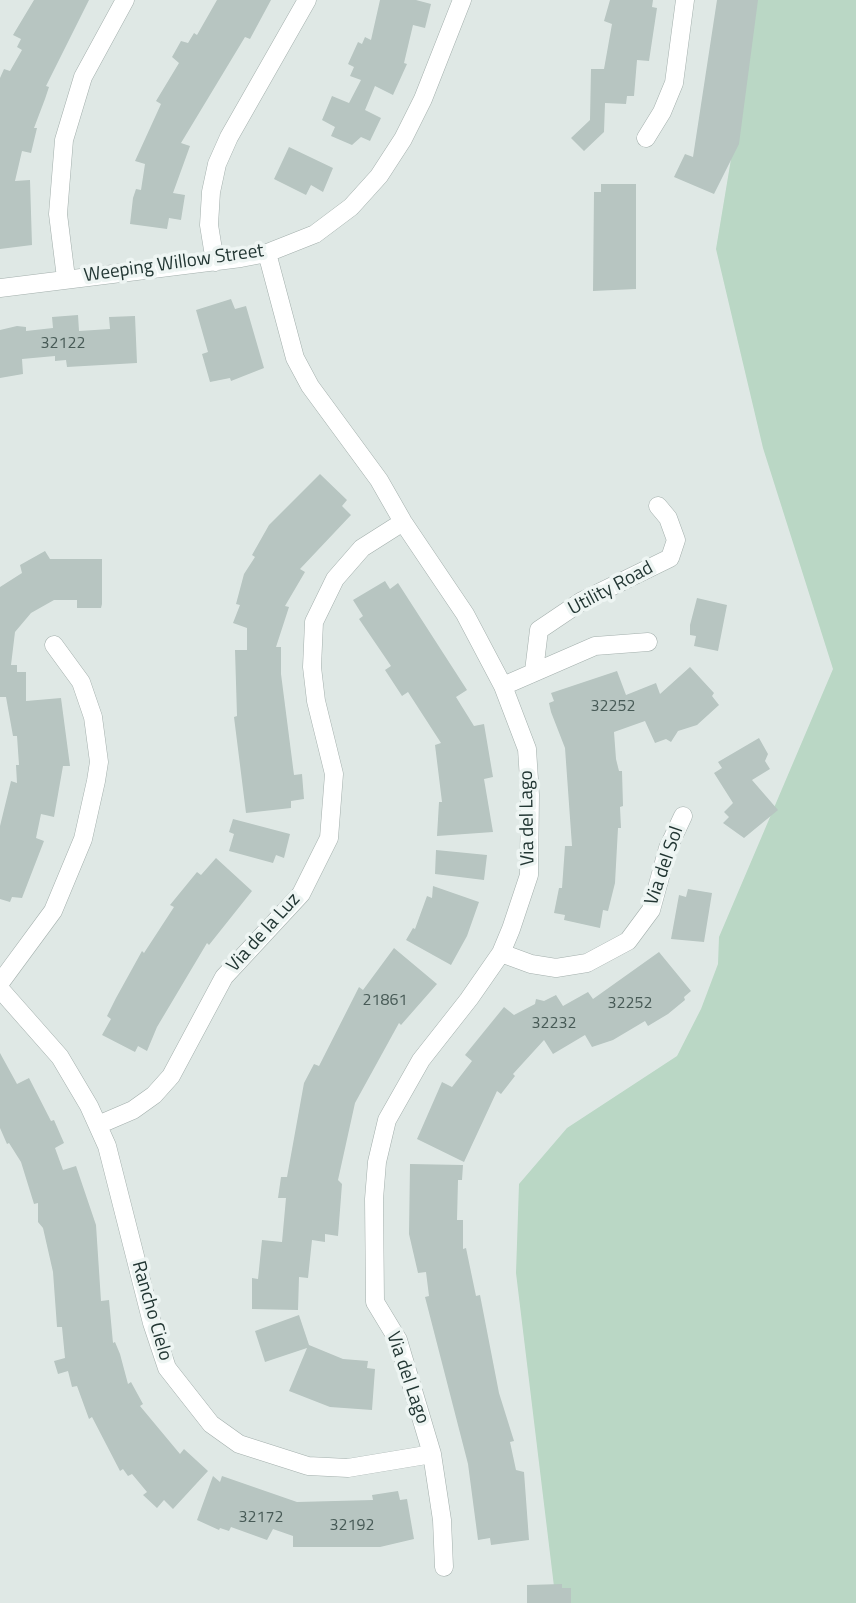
<!DOCTYPE html>
<html>
<head>
<meta charset="utf-8">
<style>
	body { margin:0 }
	canvas { display:block; background:#dfe8e5 }
</style>
</head>
<body>
<canvas width="856" height="1603"></canvas>
<script>
const ctx = document.querySelector('canvas').getContext('2d');
ctx.lineJoin = 'round';
function fill(path, color) {
  ctx.fillStyle = color;
  ctx.fill(path, 'evenodd');
}
function poly(rows) {
  const path = new Path2D();
  for (const r of rows) {
    path.moveTo(r[0], r[1]);
    for (let i = 2; i < r.length; i += 2) path.lineTo(r[i], r[i + 1]);
  }
  return path;
}
function strokePath(path, color, width, dash) {
  ctx.strokeStyle = color;
  ctx.lineWidth = width;
  ctx.lineCap = dash ? 'butt' : 'round';
  ctx.setLineDash(dash || []);
  ctx.stroke(path);
}
function drawText(font, color, halo, rows, align = 'center') {
  ctx.font = font + ' "Titillium Web",sans-serif';
  ctx.lineWidth = 7;
  ctx.setLineDash([]);
  ctx.textBaseline = 'middle';
  ctx.strokeStyle = halo;
  ctx.fillStyle = color;
  for (const [text, x, y, turn = 0] of rows) {
    ctx.save();
    ctx.translate(x, y);
    ctx.rotate((+turn || 0) * Math.PI / 180);
    ctx.textAlign = isNaN(turn) ? turn : align;
    if (halo) ctx.strokeText(text, 0, 0);
    ctx.fillText(text, 0, 0);
    ctx.restore();
  }
}
const green = poly([
	[751,0,856,0,856,1603,556,1603,516,1273,519,1184,567,1128,677,1056,701,1009,718,964,719,937,833,669,763,448,716,249,734,141]
]);
const building = poly([
	[34,0,89,0,46,86,49,87,45,99,34,128,37,128,31,153,22,151,15,181,30,180,32,245,0,249,0,78,4,69,10,71,22,50,17,47,21,39,13,35],
	[217,0,271,0,250,39,245,37,181,143,190,146,173,193,185,195,181,220,169,218,167,229,130,224,133,198,136,189,141,190,145,164,135,161,161,104,156,101,179,63,172,57,181,41,188,43,194,33,197,35],
	[380,0,416,0,431,4,425,28,413,25,404,63,407,64,393,95,375,86,365,110,381,118,370,141,361,137,352,145,331,136,335,127,322,120,332,96,349,103,361,80,350,76,354,67,348,64,358,42,362,44,365,37,371,40],
	[610,0,653,0,652,7,657,8,649,61,637,60,634,96,627,96,626,104,605,103,604,132,584,151,571,138,590,120,591,69,604,69,612,24,604,21],
	[717,0,758,0,739,144,714,194,674,177,685,154,693,157],
	[289,147,333,168,323,192,311,185,306,195,274,179],
	[601,184,636,184,636,289,593,291,594,192,601,192],
	[231,299,235,309,246,306,264,368,231,381,230,378,210,382,202,354,208,352,196,310],
	[78,315,79,331,110,329,109,317,135,316,137,363,67,367,66,360,55,361,55,356,22,359,23,374,0,378,0,330,17,326,26,327,26,331,53,328,52,317],
	[320,474,347,500,342,506,351,515,300,569,305,572,285,606,289,607,276,647,281,647,281,674,294,775,302,774,304,799,291,801,291,808,246,813,234,717,237,716,235,650,247,650,247,628,233,623,240,605,236,604,244,574,255,557,252,555,269,525],
	[45,551,50,559,102,559,102,604,101,608,77,608,77,600,54,600,31,613,15,632,11,665,17,665,17,672,26,672,26,701,61,698,70,766,63,766,54,817,41,814,36,838,44,841,22,898,12,897,10,902,0,899,0,826,11,781,17,783,16,765,19,765,17,736,13,736,6,697,0,697,0,587,22,573,20,565],
	[385,581,390,589,398,583,467,690,456,697,474,726,484,724,493,777,484,779,493,832,437,836,439,802,442,802,435,745,441,743,408,692,402,696,385,670,391,666,359,619,363,616,353,600],
	[697,598,727,605,718,651,694,646,696,636,690,635,690,625],
	[690,667,714,693,712,696,719,705,697,725,678,731,671,742,666,739,655,743,645,721,614,732,616,759,619,771,622,771,623,806,620,807,621,828,618,828,615,883,608,911,603,910,600,928,564,920,565,915,554,913,559,888,562,888,565,846,572,846,565,748,551,712,549,703,554,701,551,693,617,671,626,695,656,683,660,694],
	[759,738,768,754,765,761,770,769,752,780,778,810,744,838,723,823,729,817,724,812,733,803,714,773,722,768,718,762],
	[233,819,290,834,284,858,276,855,273,863,229,851,234,834,229,832],
	[436,850,487,855,484,880,435,874],
	[216,858,252,891,209,945,207,943,157,1027,147,1051,138,1046,135,1052,102,1035,111,1019,107,1016,116,998,142,951,144,953,174,907,170,905,197,872,201,875],
	[433,886,479,902,467,936,451,965,406,940,413,928,415,929,427,896,432,898],
	[688,889,712,893,704,942,671,939,679,895,686,897],
	[394,948,437,984,401,1025,399,1023,355,1103,338,1180,342,1184,338,1236,325,1234,325,1242,312,1240,308,1278,299,1277,298,1310,252,1309,252,1278,258,1279,262,1240,282,1242,286,1198,278,1198,281,1177,287,1177,304,1083,314,1064,319,1066,359,987,363,990],
	[659,952,691,991,684,997,685,1000,668,1014,648,1026,645,1021,613,1040,592,1047,585,1035,553,1054,544,1040,513,1074,515,1076,501,1094,497,1091,464,1162,417,1139,442,1082,452,1087,472,1061,465,1055,504,1007,514,1015,535,1004,536,999,544,1001,556,995,563,1006,588,992,593,999],
	[0,1053,17,1084,29,1078,51,1121,54,1120,64,1143,55,1148,63,1170,76,1166,96,1225,101,1301,109,1300,113,1343,115,1342,120,1354,128,1384,131,1382,143,1404,140,1406,180,1454,184,1449,208,1471,173,1509,164,1500,157,1508,143,1495,147,1492,132,1474,128,1476,123,1469,120,1471,92,1417,89,1419,77,1386,72,1387,68,1371,58,1374,54,1361,65,1358,62,1327,57,1327,53,1272,43,1228,38,1222,38,1203,34,1204,21,1162,9,1143,7,1144,0,1128],
	[410,1164,463,1165,462,1180,458,1180,457,1220,463,1220,463,1249,466,1248,476,1296,480,1295,499,1393,514,1441,510,1442,516,1470,524,1472,529,1540,491,1545,490,1538,478,1540,468,1464,425,1297,429,1296,426,1272,418,1273,409,1234],
	[299,1315,309,1345,343,1359,368,1361,367,1368,375,1369,372,1410,330,1407,289,1391,307,1348,265,1362,255,1331],
	[213,1476,220,1482,222,1476,297,1502,373,1500,372,1495,398,1491,400,1500,407,1499,414,1539,380,1547,293,1547,293,1536,273,1529,267,1540,231,1527,229,1531,220,1528,219,1530,197,1520],
	[562,1584,562,1588,571,1588,571,1603,527,1603,527,1585]
]);
const minor = poly([
	[646,138,662,112,674,83,685,0],
	[267,253,295,358,310,386,379,480,403,522,465,614,503,686,527,749,530,795,529,875,511,929,501,953,469,999,421,1060,387,1120,377,1162,374,1199,375,1302,398,1340,432,1454,442,1520,444,1567],
	[215,262,209,225,211,192,217,164,229,137,307,0],
	[66,278,58,214,64,140,83,77,125,0],
	[0,288,241,258,267,253,315,234,351,207,379,176,403,139,423,99,462,0],
	[534,671,539,630,582,601,670,558,676,540,668,518,658,506],
	[503,686,595,646,648,642],
	[501,953,531,964,556,968,587,963,628,941,651,910,668,848,683,816],
	[0,983,53,911,83,839,96,781,99,762,93,717,81,682,54,645],
	[0,989,60,1057,89,1106,107,1146,152,1323,167,1368,211,1424,239,1444,308,1466,348,1468,432,1454],
	[98,1125,133,1110,154,1095,171,1076,224,977,301,894,329,838,334,774,316,701,312,667,314,622,335,579,362,548,403,522]
]);
const numberNames = [
	["32122",63,344],
	["32252",613,707],
	["21861",385,1001],
	["32252",630,1004],
	["32232",554,1024],
	["32172",261,1518],
	["32192",352,1526]
];
const streetNames = [
	["Weeping Willow Street",174,264,-8],
	["Utility Road",611,589,-28],
	["Via del Lago",528,818,-91],
	["Via del Sol",665,866,-71],
	["Via de la Luz",264,933,-48],
	["Rancho Cielo",151,1311,74],
	["Via del Lago",407,1378,71]
];
fill(green, '#bad7c5');
fill(building, '#b7c5c1');
strokePath(minor, '#a3afac', 19);
strokePath(minor, '#fff', 18);
drawText('16px', '#475a56', null, numberNames);
drawText('19px', '#223633', '#eef5f3', streetNames);
</script>
</body>
</html>
